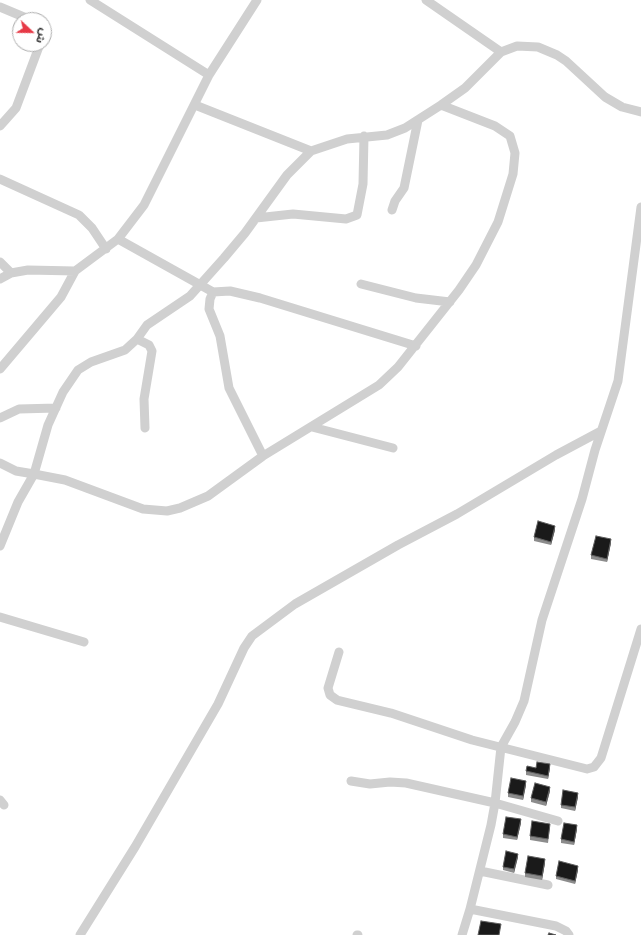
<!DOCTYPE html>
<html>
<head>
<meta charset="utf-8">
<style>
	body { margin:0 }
	#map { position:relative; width:641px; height:935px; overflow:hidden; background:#fff; font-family:Poppins,"Noto Sans Arabic",sans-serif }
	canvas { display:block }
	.north { position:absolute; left:12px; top:12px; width:40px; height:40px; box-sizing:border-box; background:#fff; border:1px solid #adadad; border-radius:50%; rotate:112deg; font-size:11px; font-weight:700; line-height:16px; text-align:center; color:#333 }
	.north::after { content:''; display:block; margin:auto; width:14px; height:18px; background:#e63946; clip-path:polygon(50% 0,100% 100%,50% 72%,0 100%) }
</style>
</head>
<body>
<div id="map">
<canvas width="641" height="935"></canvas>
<div class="north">ش</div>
</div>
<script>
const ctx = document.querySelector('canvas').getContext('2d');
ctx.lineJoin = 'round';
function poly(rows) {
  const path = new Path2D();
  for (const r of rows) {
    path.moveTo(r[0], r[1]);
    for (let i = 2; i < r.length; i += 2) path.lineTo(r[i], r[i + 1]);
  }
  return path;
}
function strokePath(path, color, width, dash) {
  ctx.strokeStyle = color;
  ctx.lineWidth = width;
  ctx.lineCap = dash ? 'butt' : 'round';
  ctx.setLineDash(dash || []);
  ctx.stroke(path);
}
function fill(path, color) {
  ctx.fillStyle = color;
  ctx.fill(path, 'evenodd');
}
const minor = poly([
	[90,0,209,75],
	[426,0,501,52],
	[0,7,31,20],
	[195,105,311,151],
	[0,126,16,108,40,44],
	[0,179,79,215,92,228,106,249],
	[392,210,395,201,404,188,418,120],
	[256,218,293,214,346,219,357,215,363,184,364,136],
	[118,239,213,292,230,291,260,298,416,346],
	[0,262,11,273],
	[0,279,11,273,28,270,75,271,118,239,144,205,209,75,257,0],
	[361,284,416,298,450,302],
	[213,292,210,299,209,309,220,336,229,388,263,456],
	[137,339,149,345,152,351,144,399,145,428],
	[0,369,61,297,75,271],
	[0,418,19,409,56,408],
	[312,427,393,448],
	[0,463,16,471,34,474,48,425,63,392,78,370,91,362,125,350,137,339,147,325,190,296,224,258,245,233,287,175,311,151,347,139,387,135,405,128,441,105,465,88,501,52,517,46,538,47,557,55,566,61,605,97,622,107,641,112],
	[0,546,18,502,34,474,65,480,143,509,167,511,180,508,208,496,263,456,379,385,398,367,459,290,476,265,498,222,513,174,515,153,510,136,495,126,441,105],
	[0,617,84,642],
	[339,652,328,688,330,695,337,700,391,713,472,740,587,769,594,767,601,758,641,629],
	[351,781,370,784,390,782,406,783,495,803,558,821],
	[0,800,4,805],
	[480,871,548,885],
	[470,909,556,926,566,931,569,935],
	[80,935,135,847,218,704,244,648,252,636,295,604,398,545,457,514,556,455,601,431],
	[357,935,358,935],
	[462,935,470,909,491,825,495,803,501,747,515,722,524,701,542,620,582,499,595,450,618,381,641,207]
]);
const wall = poly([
	[555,530,551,545,534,541,534,537],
	[611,543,607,562,591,559,591,555],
	[536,768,550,768,548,779,526,775,526,771],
	[526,785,523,800,508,797,508,793],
	[550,791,546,806,531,802,531,798],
	[578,797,575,811,561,808,561,805],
	[521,823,517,840,503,838,503,834],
	[550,827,548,843,530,840,530,836],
	[577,829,574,845,561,843,561,839],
	[518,857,514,873,503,870,503,867],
	[545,863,542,880,525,877,525,873],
	[578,870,575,884,556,879,556,876]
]);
const shadedWall = poly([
	[555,526,555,530,551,545,551,542],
	[611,539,611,543,607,562,607,559],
	[550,764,550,768,548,779,548,776],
	[526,781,526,785,523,800,523,796],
	[550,787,550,791,546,806,546,802],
	[578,793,578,797,575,811,575,807],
	[521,819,521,823,517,840,517,837],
	[577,825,577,829,574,845,574,842],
	[518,854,518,857,514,873,514,869],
	[545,859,545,863,542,880,542,876],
	[578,866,578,870,575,884,575,881]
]);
const building = poly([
	[538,521,555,526,551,542,534,537,538,521],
	[596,536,611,539,607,559,591,555,596,536],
	[537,762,550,764,548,776,526,771,527,766,536,768,537,762],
	[511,778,526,781,523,796,508,793,511,778],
	[535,783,550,787,546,802,531,798,535,783],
	[563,790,578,793,575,807,561,805,563,790],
	[506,817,521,819,517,837,503,834,506,817],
	[532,821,550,824,548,839,530,836,532,821],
	[564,823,577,825,574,842,561,839,564,823],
	[506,851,518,854,514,869,503,867,506,851],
	[528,856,545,859,542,876,525,873,528,856],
	[559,861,578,866,575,881,556,876,559,861],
	[481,921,501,924,499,935,478,935,481,921],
	[549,933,556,935,548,935,549,933]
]);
strokePath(minor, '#d0d0d0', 9);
fill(wall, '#8c8c8c');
fill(shadedWall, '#5f5f5f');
fill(building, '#1a1a1a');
strokePath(building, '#5f5f5f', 1);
</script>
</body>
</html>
